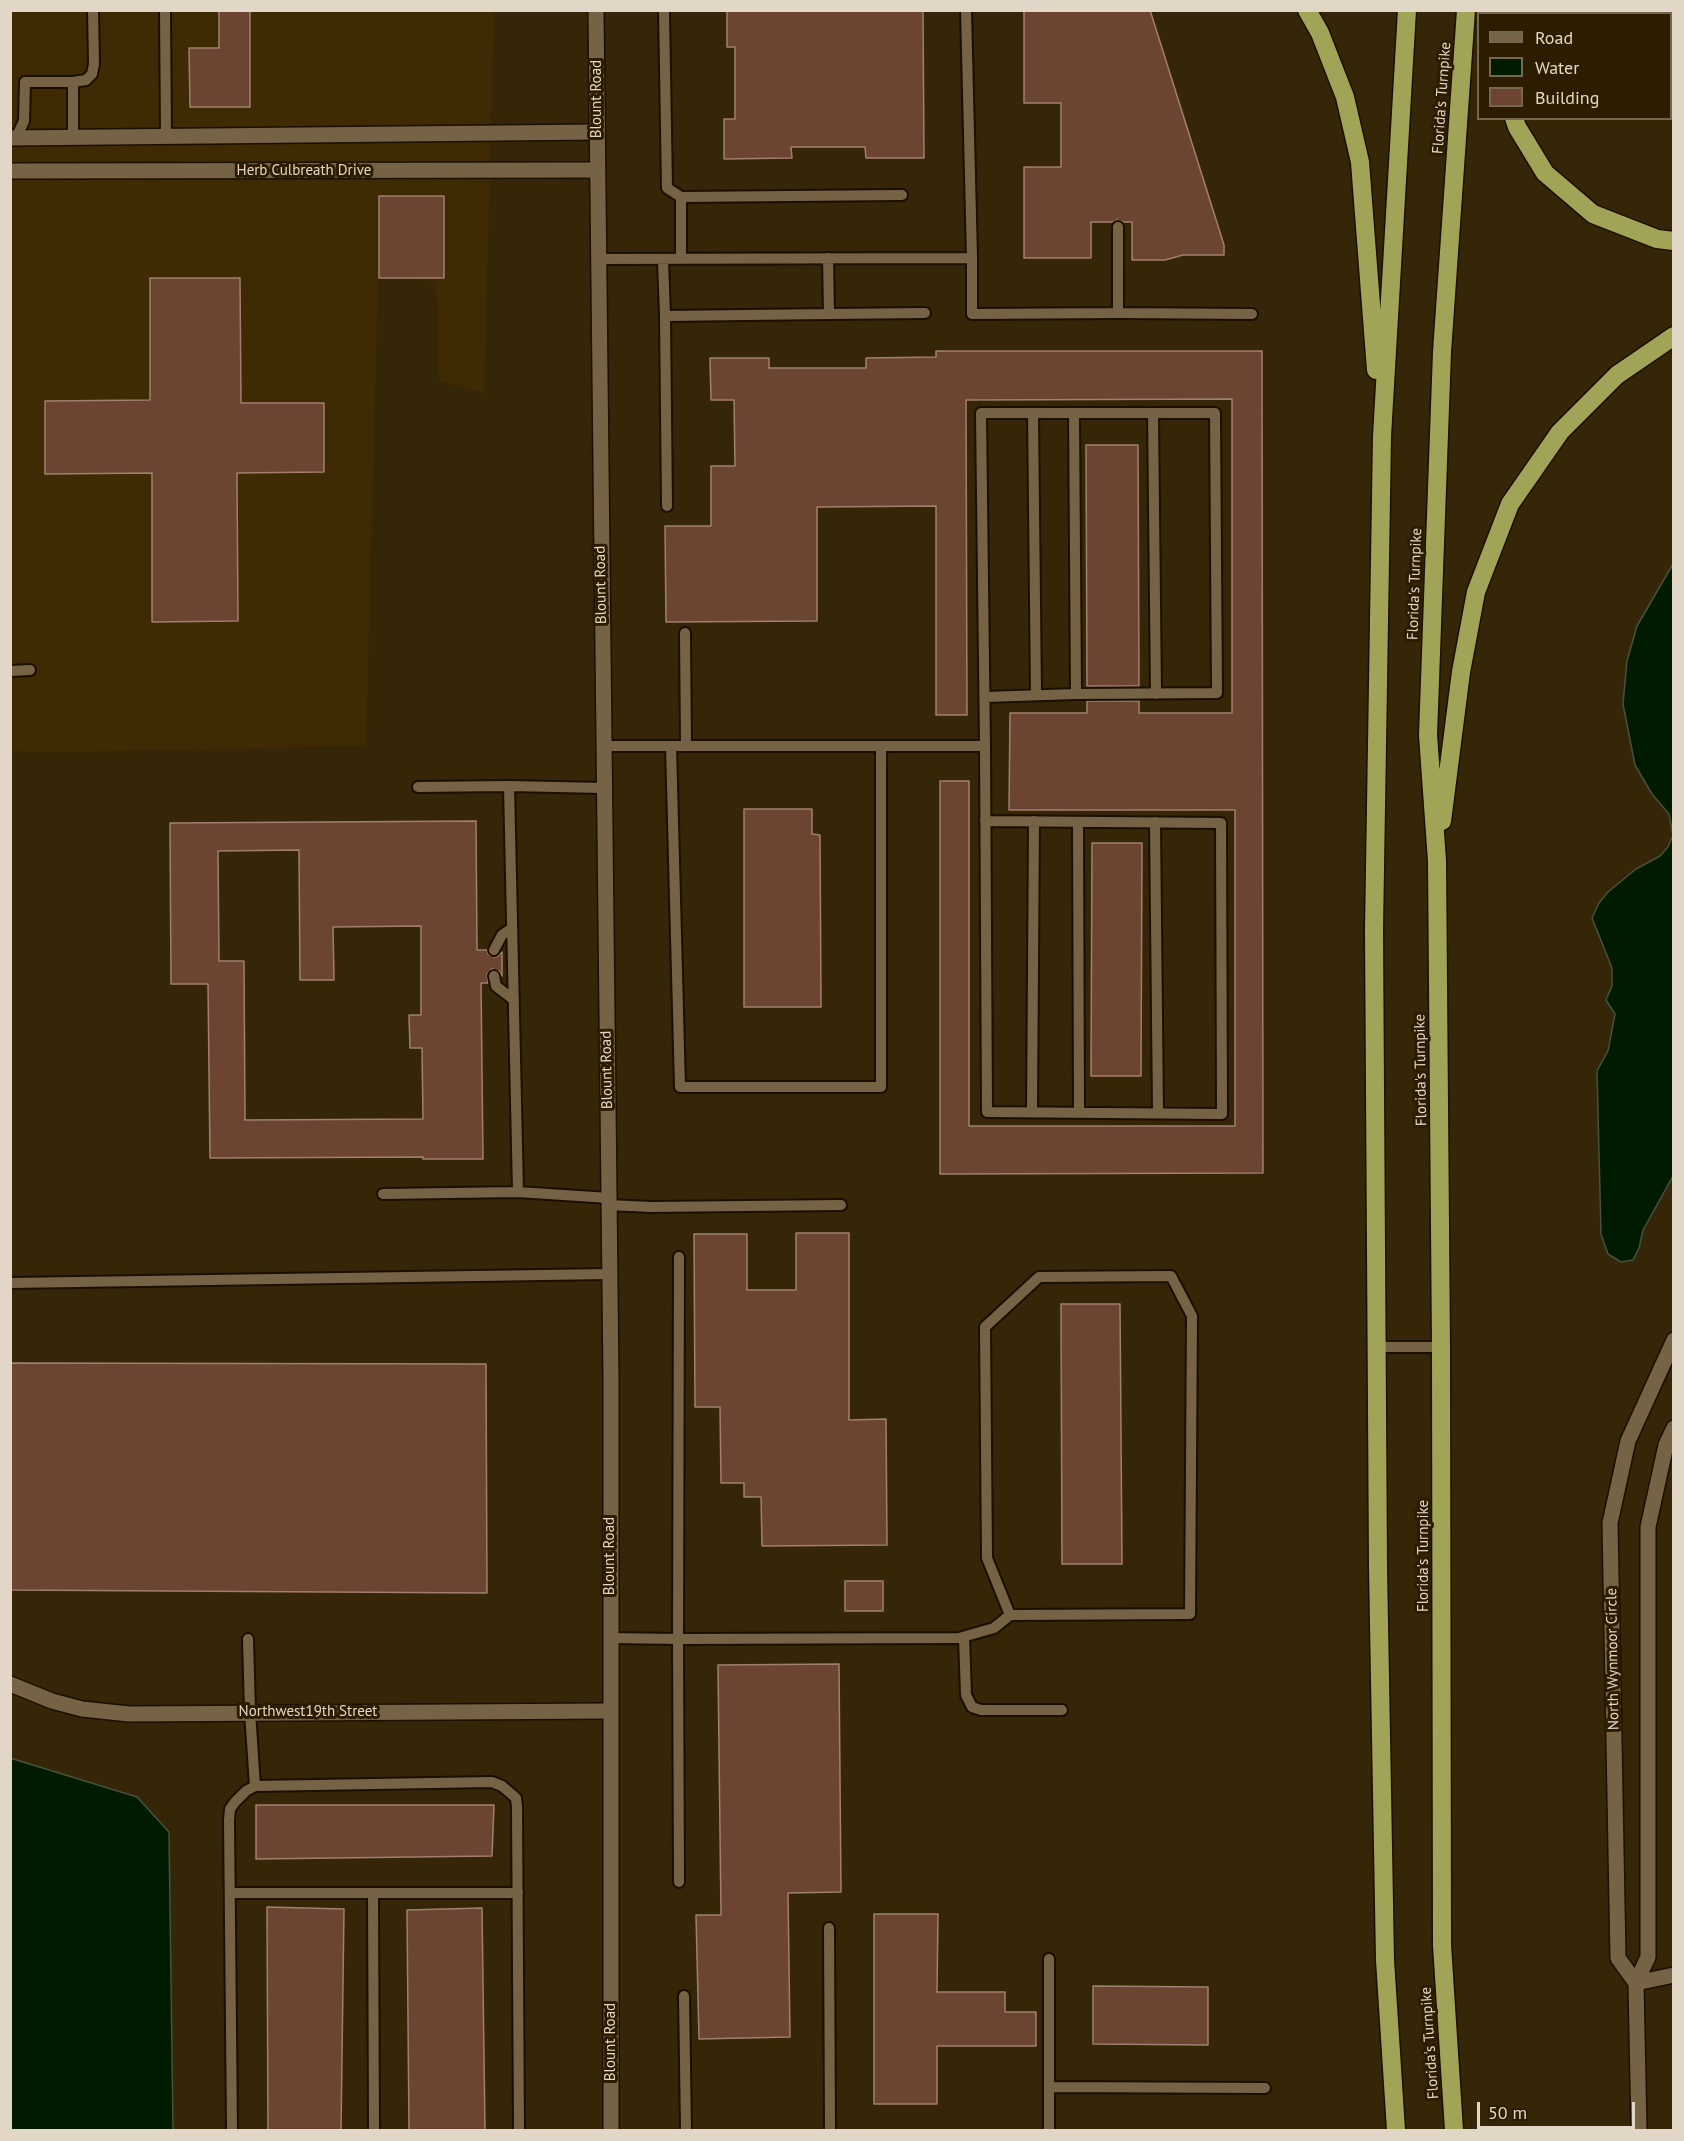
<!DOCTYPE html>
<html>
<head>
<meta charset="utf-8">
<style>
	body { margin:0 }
	#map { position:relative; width:1684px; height:2141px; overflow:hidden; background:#362608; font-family:"PT Sans",sans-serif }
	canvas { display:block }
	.frame { position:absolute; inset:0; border:12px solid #e2d7c7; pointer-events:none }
	.legend { position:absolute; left:1477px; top:12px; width:195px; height:108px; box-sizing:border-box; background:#2c1c00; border:2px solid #756750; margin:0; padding:8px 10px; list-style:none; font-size:18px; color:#e2d7c7 }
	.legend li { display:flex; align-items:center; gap:12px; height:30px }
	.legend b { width:30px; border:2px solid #756750 }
	.scale { position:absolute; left:1477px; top:2102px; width:158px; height:27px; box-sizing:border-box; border:3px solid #e2d7c7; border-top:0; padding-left:8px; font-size:18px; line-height:21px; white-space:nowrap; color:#e2d7c7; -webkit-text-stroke:4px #2c1c00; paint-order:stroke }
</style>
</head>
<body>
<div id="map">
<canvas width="1684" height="2141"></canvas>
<div class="frame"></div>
<ul class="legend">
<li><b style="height:8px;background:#766346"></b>Road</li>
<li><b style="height:16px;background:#011b01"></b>Water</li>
<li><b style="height:16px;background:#6c4532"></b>Building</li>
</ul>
<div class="scale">50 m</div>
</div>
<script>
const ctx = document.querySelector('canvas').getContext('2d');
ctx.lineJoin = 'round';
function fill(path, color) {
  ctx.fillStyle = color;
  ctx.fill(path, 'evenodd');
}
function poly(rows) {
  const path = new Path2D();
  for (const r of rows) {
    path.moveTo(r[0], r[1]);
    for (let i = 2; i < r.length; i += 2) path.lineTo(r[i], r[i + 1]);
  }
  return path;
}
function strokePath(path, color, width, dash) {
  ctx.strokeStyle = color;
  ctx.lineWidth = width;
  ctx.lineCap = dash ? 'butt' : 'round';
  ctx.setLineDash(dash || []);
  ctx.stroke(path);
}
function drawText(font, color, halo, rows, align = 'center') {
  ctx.font = font + ' "PT Sans",sans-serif';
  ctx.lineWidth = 6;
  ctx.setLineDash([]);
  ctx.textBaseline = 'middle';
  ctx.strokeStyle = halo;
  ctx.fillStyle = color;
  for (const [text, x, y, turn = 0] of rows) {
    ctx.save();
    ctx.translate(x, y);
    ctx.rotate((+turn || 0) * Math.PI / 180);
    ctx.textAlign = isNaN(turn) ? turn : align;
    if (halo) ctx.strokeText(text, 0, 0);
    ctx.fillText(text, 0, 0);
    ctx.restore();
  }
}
const built = poly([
	[11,11,494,11,484,393,439,381,436,281,378,277,366,746,58,752,11,751]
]);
const water = poly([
	[1581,11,1673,11,1673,117,1670,115,1670,14,1582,14,1581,11],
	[1673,564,1673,1176,1643,1230,1639,1248,1633,1260,1621,1262,1608,1254,1601,1234,1597,1071,1608,1051,1615,1014,1606,1000,1612,986,1612,968,1592,918,1599,903,1608,892,1636,869,1660,856,1668,847,1673,835,1669,814,1652,794,1635,765,1623,704,1627,661,1637,626,1673,564],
	[10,1758,137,1797,169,1832,173,2130,11,2130,10,1758]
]);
const building = poly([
	[219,10,250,10,250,107,190,107,189,48,219,48,219,10],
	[727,10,923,10,924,158,866,158,865,147,791,147,792,158,724,159,724,119,735,119,735,47,727,47,727,10],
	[1024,10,1150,10,1224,245,1224,255,1183,255,1165,260,1132,260,1132,222,1124,222,1117,220,1113,222,1091,222,1091,258,1024,258,1024,167,1061,167,1061,103,1024,103,1024,10],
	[379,196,444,196,444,278,379,278,379,196],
	[150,278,240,278,241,403,324,403,324,472,237,473,238,621,152,622,152,473,45,474,45,401,150,400,150,278],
	[936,351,1262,351,1263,1173,940,1174,940,781,969,781,969,1126,1235,1126,1235,810,1009,810,1010,713,1087,713,1087,701,1139,701,1139,713,1232,713,1232,399,966,400,967,715,936,715,936,506,817,507,817,621,666,622,665,526,711,526,711,466,735,466,734,400,711,400,710,358,769,358,769,368,866,368,866,358,936,357,936,351],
	[1086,445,1138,445,1139,686,1087,686,1086,445],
	[744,809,812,809,812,834,820,835,821,1007,744,1007,744,809],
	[476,821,477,950,487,950,488,954,494,957,498,956,502,952,502,976,499,971,492,969,487,974,488,983,481,983,483,1159,423,1159,423,1157,210,1158,208,984,171,984,170,823,476,821],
	[299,850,300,980,334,980,333,927,421,926,421,1015,409,1015,410,1048,422,1048,423,1119,245,1120,244,961,219,961,218,851,299,850],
	[1092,843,1142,843,1141,1076,1091,1076,1092,843],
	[796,1233,849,1233,849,1420,886,1419,887,1545,762,1546,761,1497,744,1497,744,1483,721,1483,720,1407,695,1407,694,1234,747,1234,747,1290,796,1290,796,1233],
	[1061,1304,1120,1304,1122,1564,1062,1564,1061,1304],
	[10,1363,486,1364,487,1593,10,1590,10,1363],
	[845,1581,883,1581,883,1611,845,1611,845,1581],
	[839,1664,841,1892,788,1893,790,2037,699,2039,696,1915,721,1915,718,1665,839,1664],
	[256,1805,494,1805,492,1856,256,1859,256,1805],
	[267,1907,344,1909,341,2130,268,2130,267,1907],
	[482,1908,485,2130,409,2130,407,1910,482,1908],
	[874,1914,938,1914,937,1992,1005,1992,1005,2012,1036,2012,1036,2046,937,2046,937,2104,874,2104,874,1914],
	[1093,1986,1208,1987,1208,2045,1093,2044,1093,1986]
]);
const service = poly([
	[165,10,166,136],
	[664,10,667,188,681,197],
	[966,10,972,258],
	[73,82,86,80,92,74,94,64,93,10],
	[16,138,24,121,25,82,73,82,73,137],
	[1118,227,1118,313],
	[828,258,829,314,925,313],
	[598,259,972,258,972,314,1118,313,1252,314],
	[681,259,681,197,902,195],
	[663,260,665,316,829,314],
	[665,316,667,506],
	[1033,413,1036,695],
	[1074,413,1076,694],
	[1153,413,1156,694],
	[10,671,30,670],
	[603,746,686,746,685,633],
	[671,746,680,1087,881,1087,881,746],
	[686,746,985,746,981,413,1215,413,1217,693,1076,694,985,697],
	[985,746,987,1112,1222,1114,1221,823,985,821],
	[509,786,603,788],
	[1078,822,1079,1112],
	[1155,822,1158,1113],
	[494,950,502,935,512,928],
	[494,976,496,986,514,1000],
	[1032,1112,1034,821],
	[518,1192,609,1198],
	[383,1194,518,1192,509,786,418,787],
	[608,1205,651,1207,841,1205],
	[679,1257,678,1639,959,1638,994,1628,1010,1615,1190,1614,1192,1316,1171,1276,1039,1277,985,1327,987,1558,1010,1615],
	[10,1283,609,1274],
	[1377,1347,1441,1347],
	[964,1637,966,1695,972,1707,981,1710,1062,1710],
	[610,1638,678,1639,679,1882],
	[248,1639,250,1712,255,1786],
	[230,1893,373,1893],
	[829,1928,830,2130],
	[684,1996,686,2130],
	[1049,2087,1265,2088],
	[232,2130,229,1820,230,1809,235,1802,246,1791,255,1786,492,1782,502,1786,516,1798,517,1807,519,2130],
	[374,2130,373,1893,518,1893],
	[1049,2130,1049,1959]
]);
const minor = poly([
	[10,138,597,132],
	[10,171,597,170],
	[10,1684,52,1701,82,1709,129,1714,610,1711],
	[1636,1983,1618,1958,1610,1523,1628,1441,1674,1340],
	[1636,1983,1674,1975],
	[1639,2130,1636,1983,1648,1957,1648,1527,1666,1445,1674,1428]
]);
const tertiary = poly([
	[596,10,611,1378,611,2130]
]);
const motorway = poly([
	[1307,10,1320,33,1345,97,1360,162,1376,370],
	[1492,10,1492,14],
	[1514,118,1517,127,1545,173,1593,214,1657,239,1674,241],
	[1442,821,1461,672,1476,592,1510,504,1560,432,1617,375,1674,336],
	[1396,2130,1385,1960,1378,1567,1374,930,1382,436,1407,10],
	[1454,2130,1442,1945,1441,1347,1437,861,1428,735,1442,352,1466,10]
]);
const streetNames = [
	["Florida's Turnpike",1442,98,-86],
	["Blount Road",597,99,-90],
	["Herb Culbreath Drive",304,171],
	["Florida's Turnpike",1415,584,-88],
	["Blount Road",601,585,-91],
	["Blount Road",607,1070,-91],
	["Florida's Turnpike",1421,1070,-91],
	["Blount Road",610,1556,-90],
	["Florida's Turnpike",1424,1556,-90],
	["North Wynmoor Circle",1613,1659,-91],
	["Northwest19th Street",308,1712],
	["Blount Road",611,2042,-90],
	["Florida's Turnpike",1430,2043,-94]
];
fill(built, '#3e2a03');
fill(water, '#011b01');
strokePath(water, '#44533c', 1.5);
fill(building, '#6c4532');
strokePath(building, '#a17f6f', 1.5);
strokePath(service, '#1b0f00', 14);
strokePath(minor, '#1b0f00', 18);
strokePath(tertiary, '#1b0f00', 18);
strokePath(motorway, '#1b0f00', 21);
strokePath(service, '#766346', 10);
strokePath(minor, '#766346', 15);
strokePath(tertiary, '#766346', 15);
strokePath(motorway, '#a1a457', 18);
drawText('15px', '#e2d7c7', '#2c1c00', streetNames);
</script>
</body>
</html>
